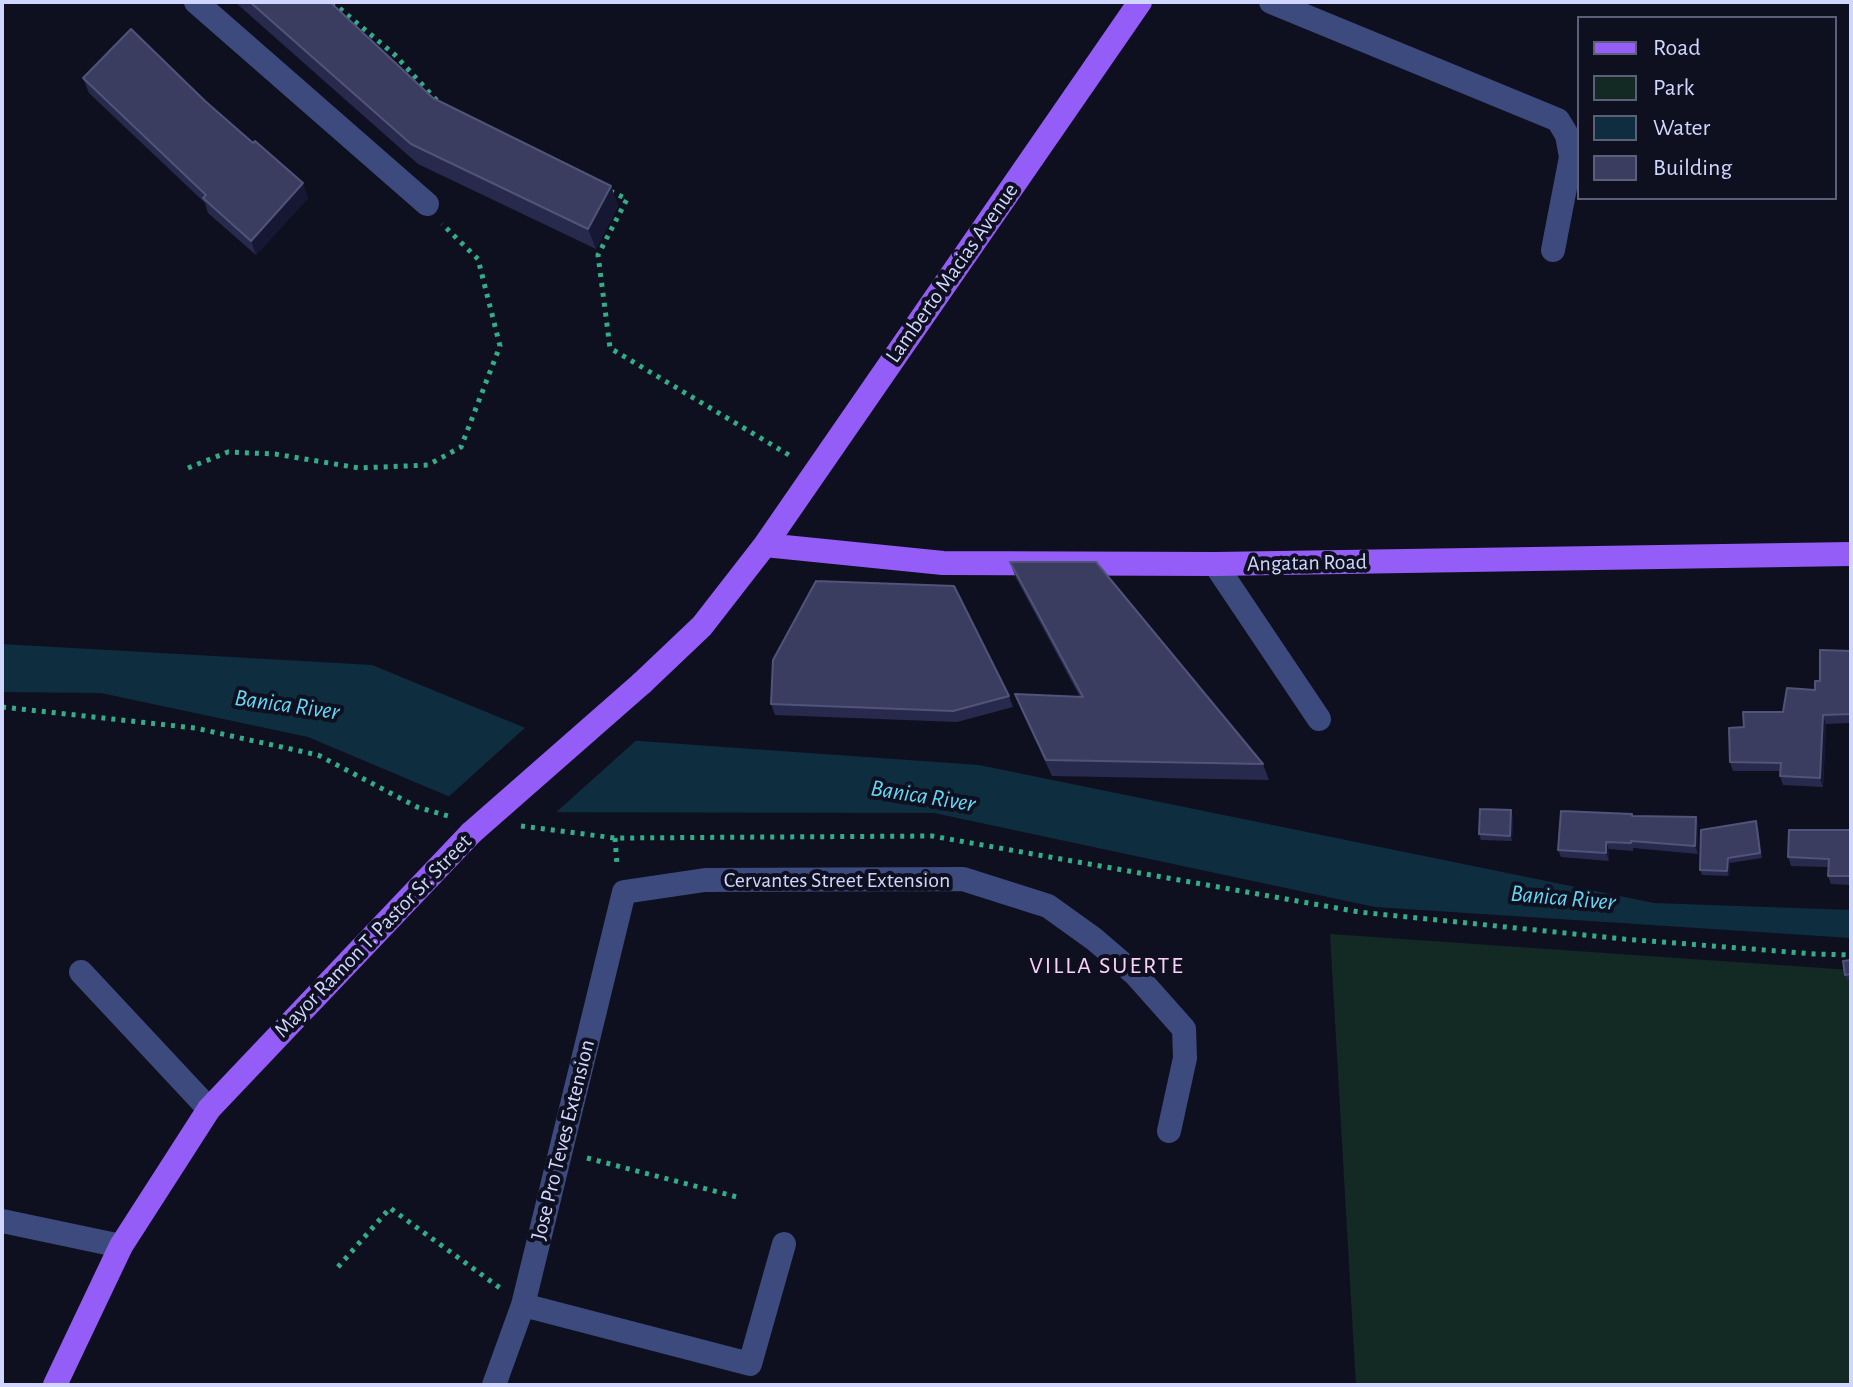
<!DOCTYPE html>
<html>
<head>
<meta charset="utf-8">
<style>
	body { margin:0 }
	#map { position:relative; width:1853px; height:1387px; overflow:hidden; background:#0e1020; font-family:"Alegreya Sans",sans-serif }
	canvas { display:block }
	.frame { position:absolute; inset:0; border:4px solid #d0d6fd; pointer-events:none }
	.legend { position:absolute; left:1577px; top:16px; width:260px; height:184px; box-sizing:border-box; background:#0e1020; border:2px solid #5c5f78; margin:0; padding:10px 14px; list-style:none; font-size:24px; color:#d0d6fd }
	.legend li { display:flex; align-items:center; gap:16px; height:40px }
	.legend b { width:40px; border:2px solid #5c5f78 }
</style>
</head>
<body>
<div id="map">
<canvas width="1853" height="1387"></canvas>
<div class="frame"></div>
<ul class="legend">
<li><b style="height:10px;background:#955df7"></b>Road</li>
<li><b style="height:22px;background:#122a23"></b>Park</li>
<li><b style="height:22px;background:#0e2e40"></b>Water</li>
<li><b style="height:22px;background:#3a3c60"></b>Building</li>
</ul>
</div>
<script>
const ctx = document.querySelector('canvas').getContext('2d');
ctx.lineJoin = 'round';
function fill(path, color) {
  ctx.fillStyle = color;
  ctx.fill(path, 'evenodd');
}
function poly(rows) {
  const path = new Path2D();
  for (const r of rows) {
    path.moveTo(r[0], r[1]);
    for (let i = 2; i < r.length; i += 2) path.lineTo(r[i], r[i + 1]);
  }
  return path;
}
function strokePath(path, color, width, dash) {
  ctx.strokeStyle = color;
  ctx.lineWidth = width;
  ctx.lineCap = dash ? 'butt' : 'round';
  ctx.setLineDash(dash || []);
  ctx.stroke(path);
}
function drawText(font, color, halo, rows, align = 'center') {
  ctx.font = font + ' "Alegreya Sans",sans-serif';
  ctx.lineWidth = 8;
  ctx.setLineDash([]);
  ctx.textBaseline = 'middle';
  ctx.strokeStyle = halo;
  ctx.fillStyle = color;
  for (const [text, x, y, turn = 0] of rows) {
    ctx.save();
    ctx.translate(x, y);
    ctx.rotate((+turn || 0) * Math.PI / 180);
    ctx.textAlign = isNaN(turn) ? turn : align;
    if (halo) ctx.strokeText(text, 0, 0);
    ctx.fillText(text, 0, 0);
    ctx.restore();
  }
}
const green = poly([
	[1330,934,1851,970,1851,1385,1356,1385]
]);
const water = poly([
	[2,644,372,665,540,734,979,765,1654,903,1851,910,1851,938,1375,907,934,813,486,812,308,737,101,693,2,692]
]);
const pier = poly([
	[528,725,541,730,640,737,552,816,485,816,446,799]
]);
const path = poly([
	[332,2,395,55,439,103],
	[610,191,627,199,598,255,610,348,794,458],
	[188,468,228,452,275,454,359,468,428,465,461,447,500,346,478,259,442,224],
	[2,707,195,728,318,755,417,807,448,816],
	[521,826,615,838,932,836,1359,912,1624,939,1815,954,1851,955],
	[615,838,617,865],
	[587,1158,741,1198],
	[338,1267,390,1208,500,1288]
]);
const minor = poly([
	[196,2,427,204],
	[1271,2,1558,120,1567,135,1571,157,1553,250],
	[1215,564,1319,719],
	[81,972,209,1109],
	[2,1221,121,1246],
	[523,1305,750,1364,784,1244],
	[494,1385,523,1305,624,892,705,880,963,879,1048,906,1094,939,1136,975,1184,1029,1185,1058,1169,1131]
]);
const major = poly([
	[765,545,943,563,1215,564,1851,554],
	[642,683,702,626,765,545,1140,2],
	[55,1385,121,1246,209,1109,471,833]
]);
const majorBridge = poly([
	[471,833,642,683]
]);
const wall = poly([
	[235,2,330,2,433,98,611,186,618,206,596,249,418,164],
	[83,78,205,101,308,198,256,255,208,213,205,203,89,93],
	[1010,562,1263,764,1269,780,1052,776,1021,710,1015,694,1080,697,1016,578],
	[1851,651,1851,723,1826,724,1823,787,1783,785,1780,776,1780,771,1733,771,1730,762,1744,727,1783,712,1815,690],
	[1009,696,1013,707,957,722,775,715,771,704],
	[1513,816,1512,841,1481,840,1479,834],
	[1696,817,1698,824,1698,854,1633,848,1633,851,1609,849,1609,861,1561,857,1558,850],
	[1758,827,1762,858,1730,863,1729,876,1702,875,1700,870],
	[1851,830,1851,885,1831,884,1828,876,1828,867,1791,866,1788,857],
	[1851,960,1851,980,1847,980,1845,975]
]);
const shadedWall = poly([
	[303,183,308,198,256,255,251,241],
	[611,186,618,206,596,249,588,229],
	[1823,715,1826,724,1823,787,1820,778],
	[1511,810,1513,816,1512,841,1510,836],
	[1696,817,1698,824,1698,854,1695,846],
	[1606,842,1609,849,1609,861,1606,853],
	[1728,858,1730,863,1729,876,1727,871]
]);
const building = poly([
	[250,2,330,2,433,98,611,186,588,229,411,144,250,2],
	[131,29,205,101,253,143,255,141,303,183,251,241,203,198,206,195,83,78,131,29],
	[1010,562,1096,562,1263,764,1046,760,1015,694,1083,697,1010,562],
	[816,581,954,586,1009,696,953,711,771,704,773,660,816,581],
	[1820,650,1851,651,1851,714,1823,715,1820,778,1780,776,1781,763,1730,762,1729,728,1744,727,1743,712,1783,712,1787,688,1815,690,1815,681,1820,681,1820,650],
	[1480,809,1511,810,1510,836,1479,834,1480,809],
	[1561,811,1632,814,1632,816,1696,817,1695,846,1631,841,1631,843,1606,842,1606,853,1558,850,1561,811],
	[1756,821,1760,853,1728,858,1727,871,1700,870,1701,830,1756,821],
	[1789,830,1851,830,1851,876,1828,876,1829,859,1788,857,1789,830],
	[1851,960,1851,974,1845,975,1843,961,1851,960]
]);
const streetNames = [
	["Lamberto Macias Avenue",952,273,-55],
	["Angatan Road",1307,563,-1],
	["Cervantes Street Extension",837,880],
	["Mayor Ramon T. Pastor Sr. Street",373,936,-46],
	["Jose Pro Teves Extension",563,1140,-76]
];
const waterNames = [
	["Banica River",287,705,8],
	["Banica River",923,796,9],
	["Banica River",1563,898,5]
];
const neighbourhoodNames = [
	["VILLA SUERTE",1107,966]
];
fill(green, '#122a23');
fill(water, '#0e2e40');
fill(pier, '#0e1020');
strokePath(path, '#34ac86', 5, [4, 6]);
strokePath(minor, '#3c4a7d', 24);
strokePath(major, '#955df7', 24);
strokePath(majorBridge, '#955df7', 24);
fill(wall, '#282a4d');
fill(shadedWall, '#161833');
fill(building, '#3a3c60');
strokePath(building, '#515479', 2);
drawText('22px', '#d0d6fd', '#0e1020', streetNames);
drawText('italic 24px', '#63d9f7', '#0e1020', waterNames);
ctx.letterSpacing = '2px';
drawText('24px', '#fdd2f8', '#0e1020', neighbourhoodNames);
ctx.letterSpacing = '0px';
</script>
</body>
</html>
